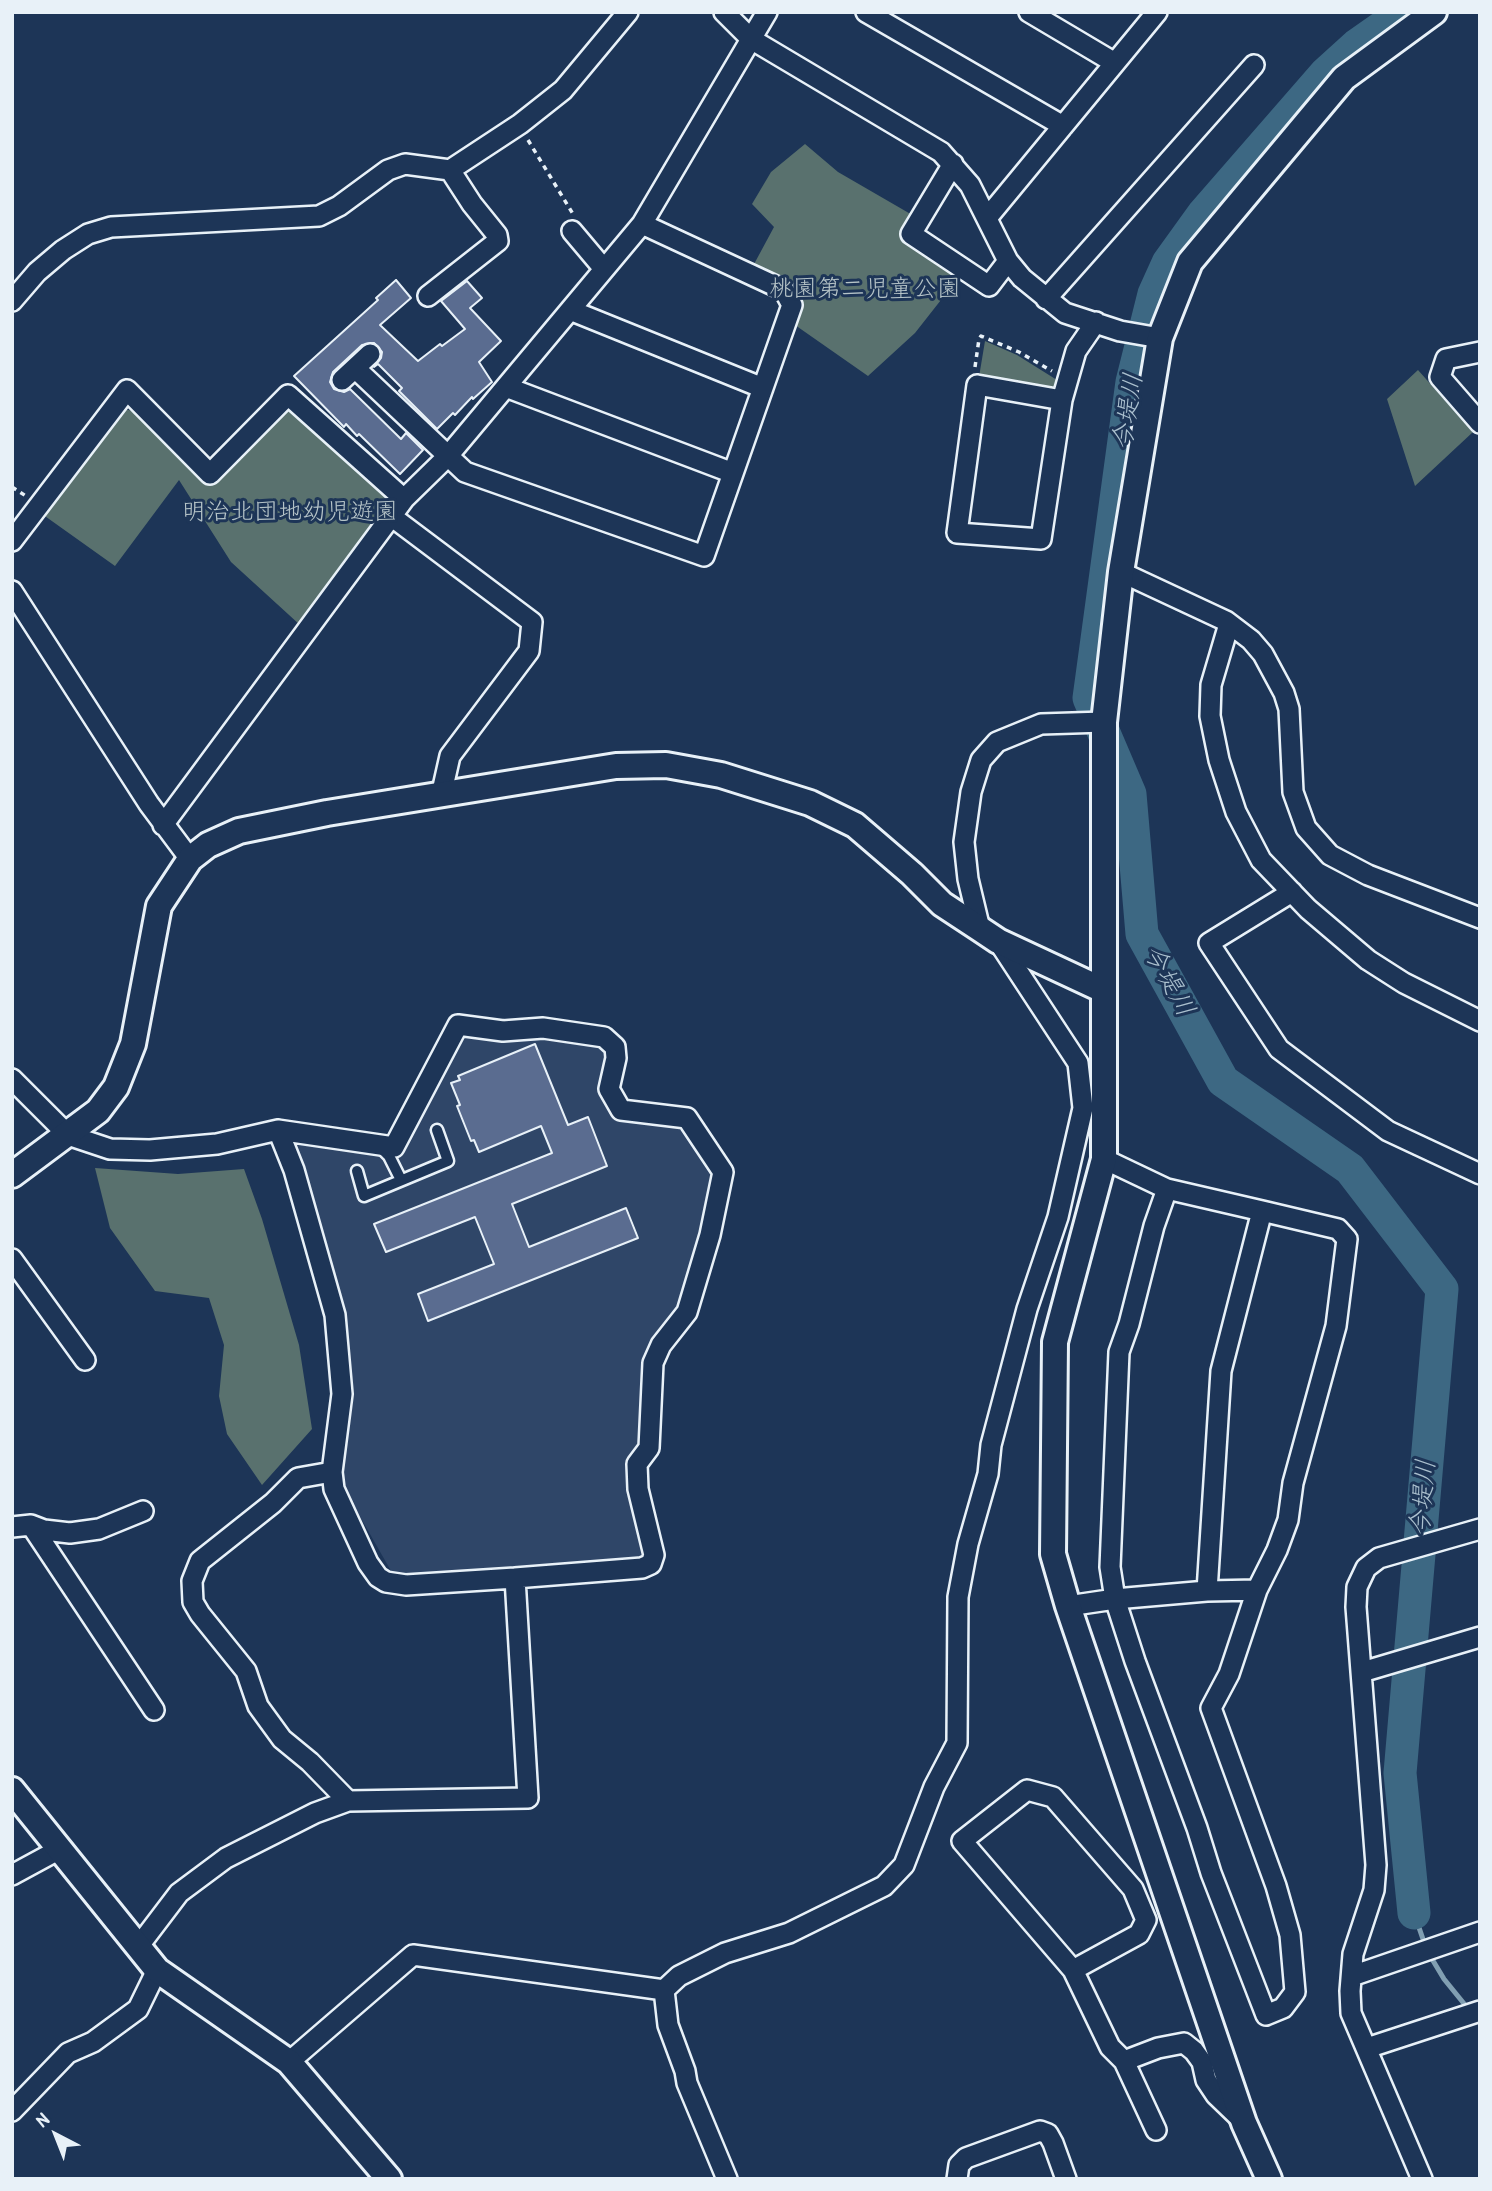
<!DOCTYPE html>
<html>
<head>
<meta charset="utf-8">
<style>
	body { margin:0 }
	#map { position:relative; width:1492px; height:2191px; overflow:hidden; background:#1d3557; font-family:"Patrick Hand",sans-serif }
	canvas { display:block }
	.frame { position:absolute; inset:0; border:14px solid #e8f1f8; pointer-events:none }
	.north { position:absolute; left:21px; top:2100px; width:70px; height:70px; -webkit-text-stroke:5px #1d3557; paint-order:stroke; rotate:318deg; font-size:19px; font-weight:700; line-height:28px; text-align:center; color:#e8f1f8 }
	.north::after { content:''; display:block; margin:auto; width:24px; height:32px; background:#e8f1f8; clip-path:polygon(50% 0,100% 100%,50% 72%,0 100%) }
</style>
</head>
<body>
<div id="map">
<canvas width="1492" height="2191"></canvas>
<div class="frame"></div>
<div class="north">N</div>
</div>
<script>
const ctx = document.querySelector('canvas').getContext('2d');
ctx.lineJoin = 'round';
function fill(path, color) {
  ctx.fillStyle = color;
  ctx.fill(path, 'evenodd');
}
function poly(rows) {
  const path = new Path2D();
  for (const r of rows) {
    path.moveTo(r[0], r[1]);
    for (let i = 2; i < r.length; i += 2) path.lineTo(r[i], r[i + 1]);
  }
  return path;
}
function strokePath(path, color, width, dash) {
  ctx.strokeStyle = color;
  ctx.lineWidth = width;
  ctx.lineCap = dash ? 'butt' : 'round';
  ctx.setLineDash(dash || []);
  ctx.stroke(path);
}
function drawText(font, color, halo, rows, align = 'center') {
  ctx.font = font + ' "Patrick Hand","Klee One",sans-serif';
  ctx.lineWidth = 6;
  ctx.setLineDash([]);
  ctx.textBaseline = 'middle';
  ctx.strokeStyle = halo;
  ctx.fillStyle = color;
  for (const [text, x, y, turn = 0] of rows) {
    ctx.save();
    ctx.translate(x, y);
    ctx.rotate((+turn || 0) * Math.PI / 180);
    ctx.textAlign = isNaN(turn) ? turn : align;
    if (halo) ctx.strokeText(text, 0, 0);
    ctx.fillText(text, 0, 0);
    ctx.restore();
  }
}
const built = poly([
	[467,1030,542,1034,604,1044,610,1056,618,1116,680,1123,716,1173,682,1309,670,1322,642,1448,647,1560,403,1579,391,1571,341,1483,354,1394,345,1320,295,1147,298,1140,362,1150,367,1153,401,1157,458,1037]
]);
const green = poly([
	[805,144,838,172,914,216,903,236,959,277,915,333,868,376,795,325,801,305,753,266,774,227,752,204,771,172],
	[985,341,1017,355,1057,380,1055,386,1046,388,979,377],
	[1418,370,1473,432,1415,486,1387,399],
	[123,409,134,411,209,485,283,410,292,409,388,497,386,509,300,625,231,562,179,480,115,566,42,514],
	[95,1168,178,1174,244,1169,262,1219,299,1345,312,1429,262,1485,227,1434,219,1396,224,1345,209,1298,155,1291,110,1228]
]);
const stream = poly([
	[1414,1913,1425,1945],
	[1429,1954,1444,1979,1470,2011]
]);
const river = poly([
	[1404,12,1357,45,1325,74,1204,213,1168,263,1154,294,1132,382,1089,698,1130,794,1142,934,1223,1081,1350,1169,1442,1289,1400,1773,1414,1913]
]);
const building = poly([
	[396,280,411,298,380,325,418,361,440,344,442,346,465,329,441,301,467,281,482,298,470,308,501,341,479,362,492,382,473,399,472,397,455,415,453,413,437,429,399,391,402,388,378,364,374,367,381,358,382,352,374,343,362,345,333,372,330,382,334,389,344,392,350,389,401,439,406,433,423,450,400,474,359,434,357,436,346,424,344,427,294,376,378,300,376,298,396,280],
	[535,1044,568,1125,588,1117,607,1166,512,1204,529,1247,626,1208,638,1238,428,1321,418,1294,494,1264,475,1217,386,1252,374,1224,552,1153,541,1126,479,1152,474,1140,471,1141,457,1106,460,1105,451,1083,460,1080,458,1076,535,1044]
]);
const path = poly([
	[528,140,573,214],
	[975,367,979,339,981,336,1019,352,1052,371],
	[12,487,26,496]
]);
const service = poly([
	[380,1147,389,1156,401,1180],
	[357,1171,364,1196,448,1161,437,1130]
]);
const minor = poly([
	[724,12,751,39,941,152,970,185,1008,261,1022,278,1065,313,1120,331,1160,338],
	[866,12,1063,126],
	[1029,12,1115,63],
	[953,164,911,234,989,286,1008,261],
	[987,218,1157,12],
	[572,231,604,269],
	[428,296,498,241,497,235,472,204,450,170],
	[1046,299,1254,65],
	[12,301,37,272,63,250,88,234,111,227,319,216,339,206,388,170,405,164,450,170,520,124,563,90,628,12],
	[570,310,763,388],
	[1480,352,1446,359,1440,377,1480,423],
	[355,368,465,472,704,556,792,305,784,290,642,224],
	[342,380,370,354],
	[506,387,733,473],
	[1062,400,1041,539,957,533,977,385,1062,400,1076,351,1096,322],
	[391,516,532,622,529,651,450,756,441,796],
	[12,541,127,390,210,474,288,395,404,499],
	[1121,572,1226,621,1251,640,1263,654,1284,693,1289,709,1293,792,1306,828,1330,855,1368,875,1480,918],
	[12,591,149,804,190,859],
	[1229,624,1211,685,1210,716,1219,760,1236,812,1261,860,1308,909,1368,960,1404,983,1480,1021],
	[163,825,404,499,448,456,642,224,767,12],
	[1292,892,1209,943,1279,1049,1388,1131,1480,1174],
	[980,929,968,879,964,842,971,792,981,760,997,742,1041,724,1104,722],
	[12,1079,68,1135,110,1149,150,1150,217,1144,278,1130,394,1147,458,1025,503,1031,543,1028,604,1037,615,1047,616,1058,609,1089,621,1110,687,1118,723,1172,710,1235,687,1312,661,1345,653,1363,649,1448,637,1464,638,1489,654,1555,651,1564,642,1568,515,1578],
	[1167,1189,1154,1226,1129,1324,1119,1352,1110,1567,1115,1599,1135,1661,1197,1828,1211,1873,1266,2015,1283,2008,1295,1992,1290,1935,1276,1886,1211,1708,1229,1674,1257,1590],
	[12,1259,85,1360],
	[332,1472,298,1478,273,1503,200,1561,192,1581,193,1602,200,1614,246,1671,258,1706,282,1739,310,1762,348,1801],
	[31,1525,154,1710],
	[12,1527,31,1525,44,1530,70,1533,99,1529,143,1511],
	[1207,1591,1257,1590,1277,1550,1288,1520,1293,1483,1336,1326,1347,1239,1338,1229,1262,1211],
	[1068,1606,1115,1599,1207,1591,1221,1371,1262,1211,1167,1189,1104,1159],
	[1362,1672,1480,1637],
	[12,1875,60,1849],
	[138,1947,179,1893,226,1858,315,1813,348,1801,528,1798,515,1578,406,1585,386,1582,378,1577,368,1563,334,1489,332,1472,342,1394,335,1315,294,1170,278,1130],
	[1073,1970,1139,1934,1146,1920,1133,1889,1053,1797,1027,1790,962,1841,1073,1970,1110,2047,1124,2061,1158,2048,1184,2043,1194,2051,1202,2062,1206,2080,1216,2095,1243,2121],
	[1352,1976,1480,1932],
	[664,1990,679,1976,725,1953,789,1933,884,1886,904,1865,934,1787,957,1743,958,1597,968,1544,988,1474,991,1445,1027,1309,1058,1217,1083,1108,1078,1063,998,941],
	[664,1990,668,2025,685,2071,687,2083,727,2179],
	[1367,2048,1480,2011],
	[1124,2061,1156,2130],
	[289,2062,413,1955,664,1990],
	[12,2111,68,2053,93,2042,138,2009,157,1970],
	[957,2179,959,2165,966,2158,1040,2131,1048,2134,1053,2143,1066,2179],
	[1422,2179,1351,2013,1350,1991,1353,1954,1374,1890,1376,1865,1356,1607,1357,1587,1366,1568,1379,1558,1480,1529]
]);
const tertiary = poly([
	[12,1175,98,1111,116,1087,133,1044,159,906,190,859,208,845,239,831,327,813,616,766,666,765,721,775,810,803,855,825,912,874,942,904,980,929,998,941,1103,990],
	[12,1790,157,1970,289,2062,389,2179],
	[1269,2179,1244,2123,1068,1606,1053,1554,1055,1342,1104,1159,1104,722,1121,572,1160,338,1190,262,1344,78,1434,12]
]);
const parkNames = [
	["桃園第二児童公園",865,290],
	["明治北団地幼児遊園",290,513]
];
const waterNames = [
	["今堤川",1129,412,-81],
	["今堤川",1168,981,61],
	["今堤川",1424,1498,-85]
];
fill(built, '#2f4668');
fill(green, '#59716e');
strokePath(stream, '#819fb2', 5);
strokePath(river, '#3d6883', 33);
fill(building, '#5a6c90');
strokePath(building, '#e8f1f8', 2);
strokePath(service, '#e8f1f8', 15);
strokePath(minor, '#e8f1f8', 24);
strokePath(tertiary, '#e8f1f8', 30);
strokePath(path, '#e8f1f8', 3.5, [5, 5]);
strokePath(service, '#1d3557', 10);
strokePath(minor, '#1d3557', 19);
strokePath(tertiary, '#1d3557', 24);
drawText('24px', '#b6c4c8', '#1d3557', parkNames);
drawText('italic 26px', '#acc1cf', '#1d3557', waterNames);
</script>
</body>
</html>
